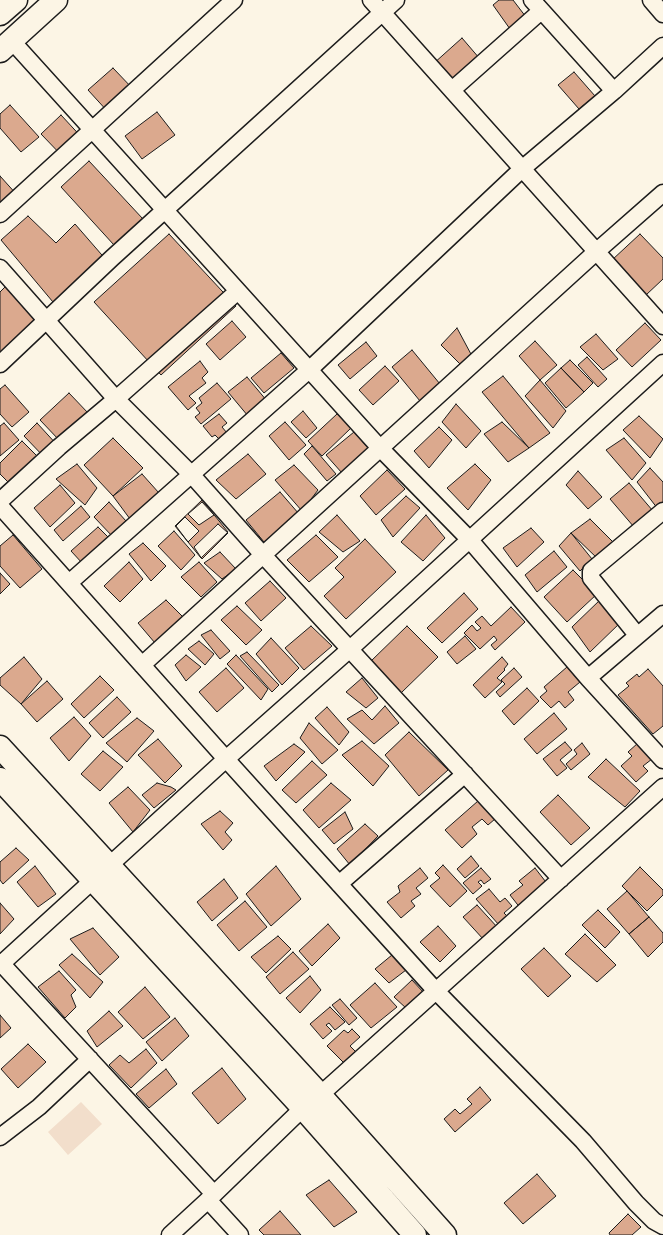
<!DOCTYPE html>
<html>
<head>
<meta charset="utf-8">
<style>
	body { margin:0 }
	canvas { display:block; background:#fcf5e5 }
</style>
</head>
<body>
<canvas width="663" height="1235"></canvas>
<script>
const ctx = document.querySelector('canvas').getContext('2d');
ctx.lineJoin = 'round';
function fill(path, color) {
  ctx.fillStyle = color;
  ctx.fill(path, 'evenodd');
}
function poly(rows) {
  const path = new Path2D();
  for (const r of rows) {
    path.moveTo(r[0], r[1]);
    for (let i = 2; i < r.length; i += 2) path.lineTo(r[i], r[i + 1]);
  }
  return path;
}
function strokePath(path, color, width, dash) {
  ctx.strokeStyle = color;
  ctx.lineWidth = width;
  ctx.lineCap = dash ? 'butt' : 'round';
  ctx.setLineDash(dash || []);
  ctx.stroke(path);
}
const built = poly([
	[81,1102,102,1124,68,1155,48,1132]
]);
const building = poly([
	[499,0,513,0,526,17,510,29,493,5,499,0],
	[462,38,480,59,451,85,433,64,462,38],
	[113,68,134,90,109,113,88,90,113,68],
	[574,72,595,96,579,109,558,85,574,72],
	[10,105,39,137,21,152,0,128,0,114,10,105],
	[157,112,175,135,142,159,125,136,157,112],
	[61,115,86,142,67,161,41,134,61,115],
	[89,161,143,219,114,245,61,187,89,161],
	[0,176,18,196,0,213,0,176],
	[28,216,56,243,75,224,108,262,58,308,1,240,28,216],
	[169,234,236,306,161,375,94,302,169,234],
	[640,234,663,258,663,279,646,295,612,260,640,234],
	[5,287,39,321,4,355,0,352,0,292,5,287],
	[232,321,246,337,220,360,206,344,232,321],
	[645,323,661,340,632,367,616,350,645,323],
	[457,328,472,356,462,366,441,345,457,328],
	[596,334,618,359,603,370,580,347,596,334],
	[535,341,557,365,540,380,519,356,535,341],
	[366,342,377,356,350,379,338,365,366,342],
	[412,350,440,384,420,401,392,367,412,350],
	[281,353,294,368,264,393,251,378,281,353],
	[587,357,607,379,598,387,578,365,587,357],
	[570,360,593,383,584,392,561,368,570,360],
	[200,361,208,372,202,378,206,383,189,396,196,403,188,410,168,387,200,361],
	[385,366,399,381,373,405,359,390,385,366],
	[561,368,584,392,566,408,545,383,561,368],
	[503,376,550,433,529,448,482,392,503,376],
	[247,377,267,401,248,416,228,392,247,377],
	[540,380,566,411,553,428,525,396,540,380],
	[217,383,231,399,201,424,195,417,200,413,196,408,202,403,199,398,217,383],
	[5,385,29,412,12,427,0,414,0,389,5,385],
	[69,393,89,414,60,441,40,420,69,393],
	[456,404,481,431,466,448,442,422,456,404],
	[303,411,317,428,306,438,291,422,303,411],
	[219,414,227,423,222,427,227,433,219,439,215,435,212,437,203,426,219,414],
	[337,414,351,428,322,456,308,441,337,414],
	[639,416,663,439,650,458,623,430,639,416],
	[285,422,306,445,289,460,269,436,285,422],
	[502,422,529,448,508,462,484,434,502,422],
	[4,423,19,440,0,456,0,426,4,423],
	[37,423,59,447,46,459,24,436,37,423],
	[439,427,452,440,429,468,414,451,439,427],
	[354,432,369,449,342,473,326,455,354,432],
	[113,438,143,468,113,496,84,465,113,438],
	[624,438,646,463,632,480,606,450,624,438],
	[22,441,38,457,10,484,0,474,0,463,22,441],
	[312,446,336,474,327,481,304,454,312,446],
	[248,454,266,474,236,499,216,480,248,454],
	[77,464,97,488,85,505,56,479,77,464],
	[475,464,491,480,468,510,447,488,475,464],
	[294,465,318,490,302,511,275,480,294,465],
	[650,468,663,482,663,504,658,509,637,482,650,468],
	[387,470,405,489,376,515,360,496,387,470],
	[578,471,602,497,588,509,566,485,578,471],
	[142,474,159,493,130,519,113,496,142,474],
	[629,483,653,511,634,527,610,499,629,483],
	[60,485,75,503,50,527,34,508,60,485],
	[280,492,299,514,264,542,246,520,280,492],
	[406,496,420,508,393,537,381,520,406,496],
	[202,500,228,532,201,558,175,526,202,500],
	[109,502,126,521,114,538,94,517,109,502],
	[202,502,214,515,199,525,188,514,202,502],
	[81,506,90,517,63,541,54,530,81,506],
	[337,515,360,541,343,552,319,532,337,515],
	[426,515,445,538,423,561,401,542,426,515],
	[185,517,199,531,188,542,176,526,185,517],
	[590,519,616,545,598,559,571,533,590,519],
	[218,524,228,533,202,559,194,547,218,524],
	[98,527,111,540,83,564,71,551,98,527],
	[531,528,544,542,517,567,503,548,531,528],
	[174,531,195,555,181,570,158,546,174,531],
	[571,533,592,559,580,571,559,546,571,533],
	[13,535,42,569,20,588,0,566,0,546,13,535],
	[316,535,338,557,309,582,287,560,316,535],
	[365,539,396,572,346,619,324,596,344,577,335,568,365,539],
	[143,543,166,566,151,581,129,554,143,543],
	[554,551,567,567,537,592,525,575,554,551],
	[220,552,236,569,222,579,204,563,220,552],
	[129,562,143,579,120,602,104,586,129,562],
	[199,562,217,582,201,597,181,577,199,562],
	[573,570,597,594,567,622,544,597,573,570],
	[0,573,10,584,0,594,0,573],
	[270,581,286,598,261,621,245,603,270,581],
	[464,593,478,609,442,643,427,628,464,593],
	[601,599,621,622,590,652,572,627,601,599],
	[166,600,185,619,155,643,138,623,166,600],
	[237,606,262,630,246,645,221,620,237,606],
	[511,607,525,622,495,650,491,645,497,640,494,636,480,649,464,633,472,625,477,631,481,628,475,622,482,616,491,626,511,607],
	[311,626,332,646,304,670,285,648,311,626],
	[407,626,438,657,401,693,370,662,407,626],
	[211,630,230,651,220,659,201,635,211,630],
	[465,636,476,649,457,664,447,652,465,636],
	[271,638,299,668,282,685,256,654,271,638],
	[199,641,214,654,205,665,188,649,199,641],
	[247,652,279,685,272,692,240,656,247,652],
	[186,655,201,667,186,681,175,665,186,655],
	[236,655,268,689,261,700,227,664,236,655],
	[24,657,42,679,21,704,0,685,0,678,24,657],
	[502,657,508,664,504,669,505,670,497,678,502,682,485,698,473,685,502,657],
	[567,667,580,682,568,692,574,700,565,708,559,701,551,708,540,697,547,691,544,687,567,667],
	[226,668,244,688,217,712,199,692,226,668],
	[514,668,522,677,500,697,496,692,505,684,501,680,514,668],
	[648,669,663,686,663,726,653,734,618,695,629,686,626,683,637,674,639,677,648,669],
	[100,676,114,690,84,718,71,704,100,676],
	[362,678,378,698,366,708,346,692,362,678],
	[47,681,63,699,37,722,21,704,47,681],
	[527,688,539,701,514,725,502,711,527,688],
	[117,697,131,712,103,738,89,723,117,697],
	[385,706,399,723,374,744,347,719,362,710,372,720,385,706],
	[327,707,349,732,339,745,315,718,327,707],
	[554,713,567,729,537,754,524,739,554,713],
	[74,717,91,736,69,761,50,738,74,717],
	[137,718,154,731,127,762,106,743,137,718],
	[309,723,338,750,322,764,300,738,309,723],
	[409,732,448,770,419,796,385,755,409,732],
	[158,739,182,766,165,783,138,755,158,739],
	[362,741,389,766,373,786,342,755,362,741],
	[565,742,572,750,560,760,567,768,557,776,543,759,565,742],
	[582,743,590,754,571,770,566,764,577,754,574,750,582,743],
	[638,743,652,759,643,766,648,771,636,782,621,766,632,756,628,752,638,743],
	[294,744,305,752,276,781,264,766,294,744],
	[103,751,123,767,100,791,81,774,103,751],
	[606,759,640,791,625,807,588,777,606,759],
	[312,761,327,775,296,803,282,790,312,761],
	[157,783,171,787,176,790,154,808,142,795,157,783],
	[331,783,351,800,319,828,303,810,331,783],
	[128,787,150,810,133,832,109,803,128,787],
	[558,795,590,828,571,845,540,812,558,795],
	[478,801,495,819,488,825,482,819,472,827,477,834,462,848,445,830,478,801],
	[220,811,233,823,225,832,232,840,223,850,201,824,220,811],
	[345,812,353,829,334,844,322,830,345,812],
	[365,824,378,836,350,865,337,849,365,824],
	[16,848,29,860,3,884,0,880,0,862,16,848],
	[471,856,479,866,465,878,457,869,471,856],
	[443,865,467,891,450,907,430,886,440,878,435,873,443,865],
	[35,866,56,894,38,907,17,882,35,866],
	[276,866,301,899,271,926,246,894,276,866],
	[640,867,663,890,663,895,647,911,622,886,640,867],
	[420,868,428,878,416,888,421,894,411,901,415,906,401,918,387,902,400,892,398,886,420,868],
	[481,868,491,879,484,884,481,880,478,882,482,886,473,894,463,883,481,868],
	[535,868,549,886,521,909,510,895,523,885,519,881,535,868],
	[224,879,238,898,212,921,197,902,224,879],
	[489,889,500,902,505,898,512,906,504,913,508,917,499,925,476,899,489,889],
	[627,891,649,917,629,934,607,909,627,891],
	[245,901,267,927,239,951,217,925,245,901],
	[0,903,14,919,0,934,0,903],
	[477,905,498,928,484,940,463,917,477,905],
	[598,910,620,932,605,948,582,925,598,910],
	[649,917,663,933,663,942,648,957,629,934,649,917],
	[328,924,340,938,312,966,299,951,328,924],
	[438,926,456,946,440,962,420,942,438,926],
	[93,928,119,957,100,975,70,939,93,928],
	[585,934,616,965,597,982,565,954,585,934],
	[278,936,291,949,266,973,251,957,278,936],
	[544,948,571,976,548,997,521,969,544,948],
	[293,952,309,969,280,994,266,977,293,952],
	[72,954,103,982,90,998,59,965,72,954],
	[392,955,406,970,389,983,375,969,392,955],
	[59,971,76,990,71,995,76,1007,65,1018,38,987,59,971],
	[310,976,321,990,300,1013,286,998,310,976],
	[412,980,424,993,407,1009,394,997,412,980],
	[375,983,397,1007,371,1028,350,1005,375,983],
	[145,987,170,1017,143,1039,118,1012,145,987],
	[340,999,357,1018,349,1025,332,1005,340,999],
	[330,1007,345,1022,335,1030,329,1023,326,1025,332,1031,323,1039,310,1024,330,1007],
	[109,1011,123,1026,97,1047,87,1031,109,1011],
	[0,1015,11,1028,0,1038,0,1015],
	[175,1018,189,1036,162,1061,146,1042,175,1018],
	[352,1029,360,1037,350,1046,357,1053,345,1064,327,1046,344,1030,348,1033,352,1029],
	[28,1044,46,1062,18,1088,1,1069,28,1044],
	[146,1049,157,1063,131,1088,109,1065,120,1055,129,1063,146,1049],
	[222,1068,246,1099,218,1124,192,1093,222,1068],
	[166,1069,177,1084,149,1108,136,1094,166,1069],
	[480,1087,491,1100,455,1132,444,1119,455,1109,460,1114,472,1104,467,1099,480,1087],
	[537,1174,556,1196,523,1224,504,1203,537,1174],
	[329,1180,357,1212,334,1227,306,1195,329,1180],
	[280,1211,301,1235,264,1235,259,1230,280,1211],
	[628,1214,641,1227,632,1235,610,1235,609,1233,628,1214]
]);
const street = poly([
	[371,0,663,326],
	[532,0,614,91,663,46],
	[651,0,663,14],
	[12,41,380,448,469,539,588,678,663,760],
	[452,90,541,11],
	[0,214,234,0],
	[0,268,116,399,191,474,263,555,561,879],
	[0,364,112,258,396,0],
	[0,501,59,447,116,399,238,291],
	[0,506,226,759,436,991,583,1141,636,1203,654,1221,663,1226],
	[69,583,309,370,523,168,614,91],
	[637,635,591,578,591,571,663,511],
	[142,665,597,251,663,193],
	[588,678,663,614],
	[339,884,465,774],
	[0,962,214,1194],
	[0,965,226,759,350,649,663,363],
	[0,1137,39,1107,90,1059],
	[208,1200,240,1235],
	[170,1235,208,1200,303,1108,320,1095,663,787]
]);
const secondary = poly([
	[0,14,16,0],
	[0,51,56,0],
	[0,747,320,1095,445,1235],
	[0,779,303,1108,415,1235]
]);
fill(built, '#f2decb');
fill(building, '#dba98e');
strokePath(building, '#1c1c1c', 1);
strokePath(street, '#1c1c1c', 19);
strokePath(secondary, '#1c1c1c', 25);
strokePath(street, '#fcf5e5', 16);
strokePath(secondary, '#fcf5e5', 22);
</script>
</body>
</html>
